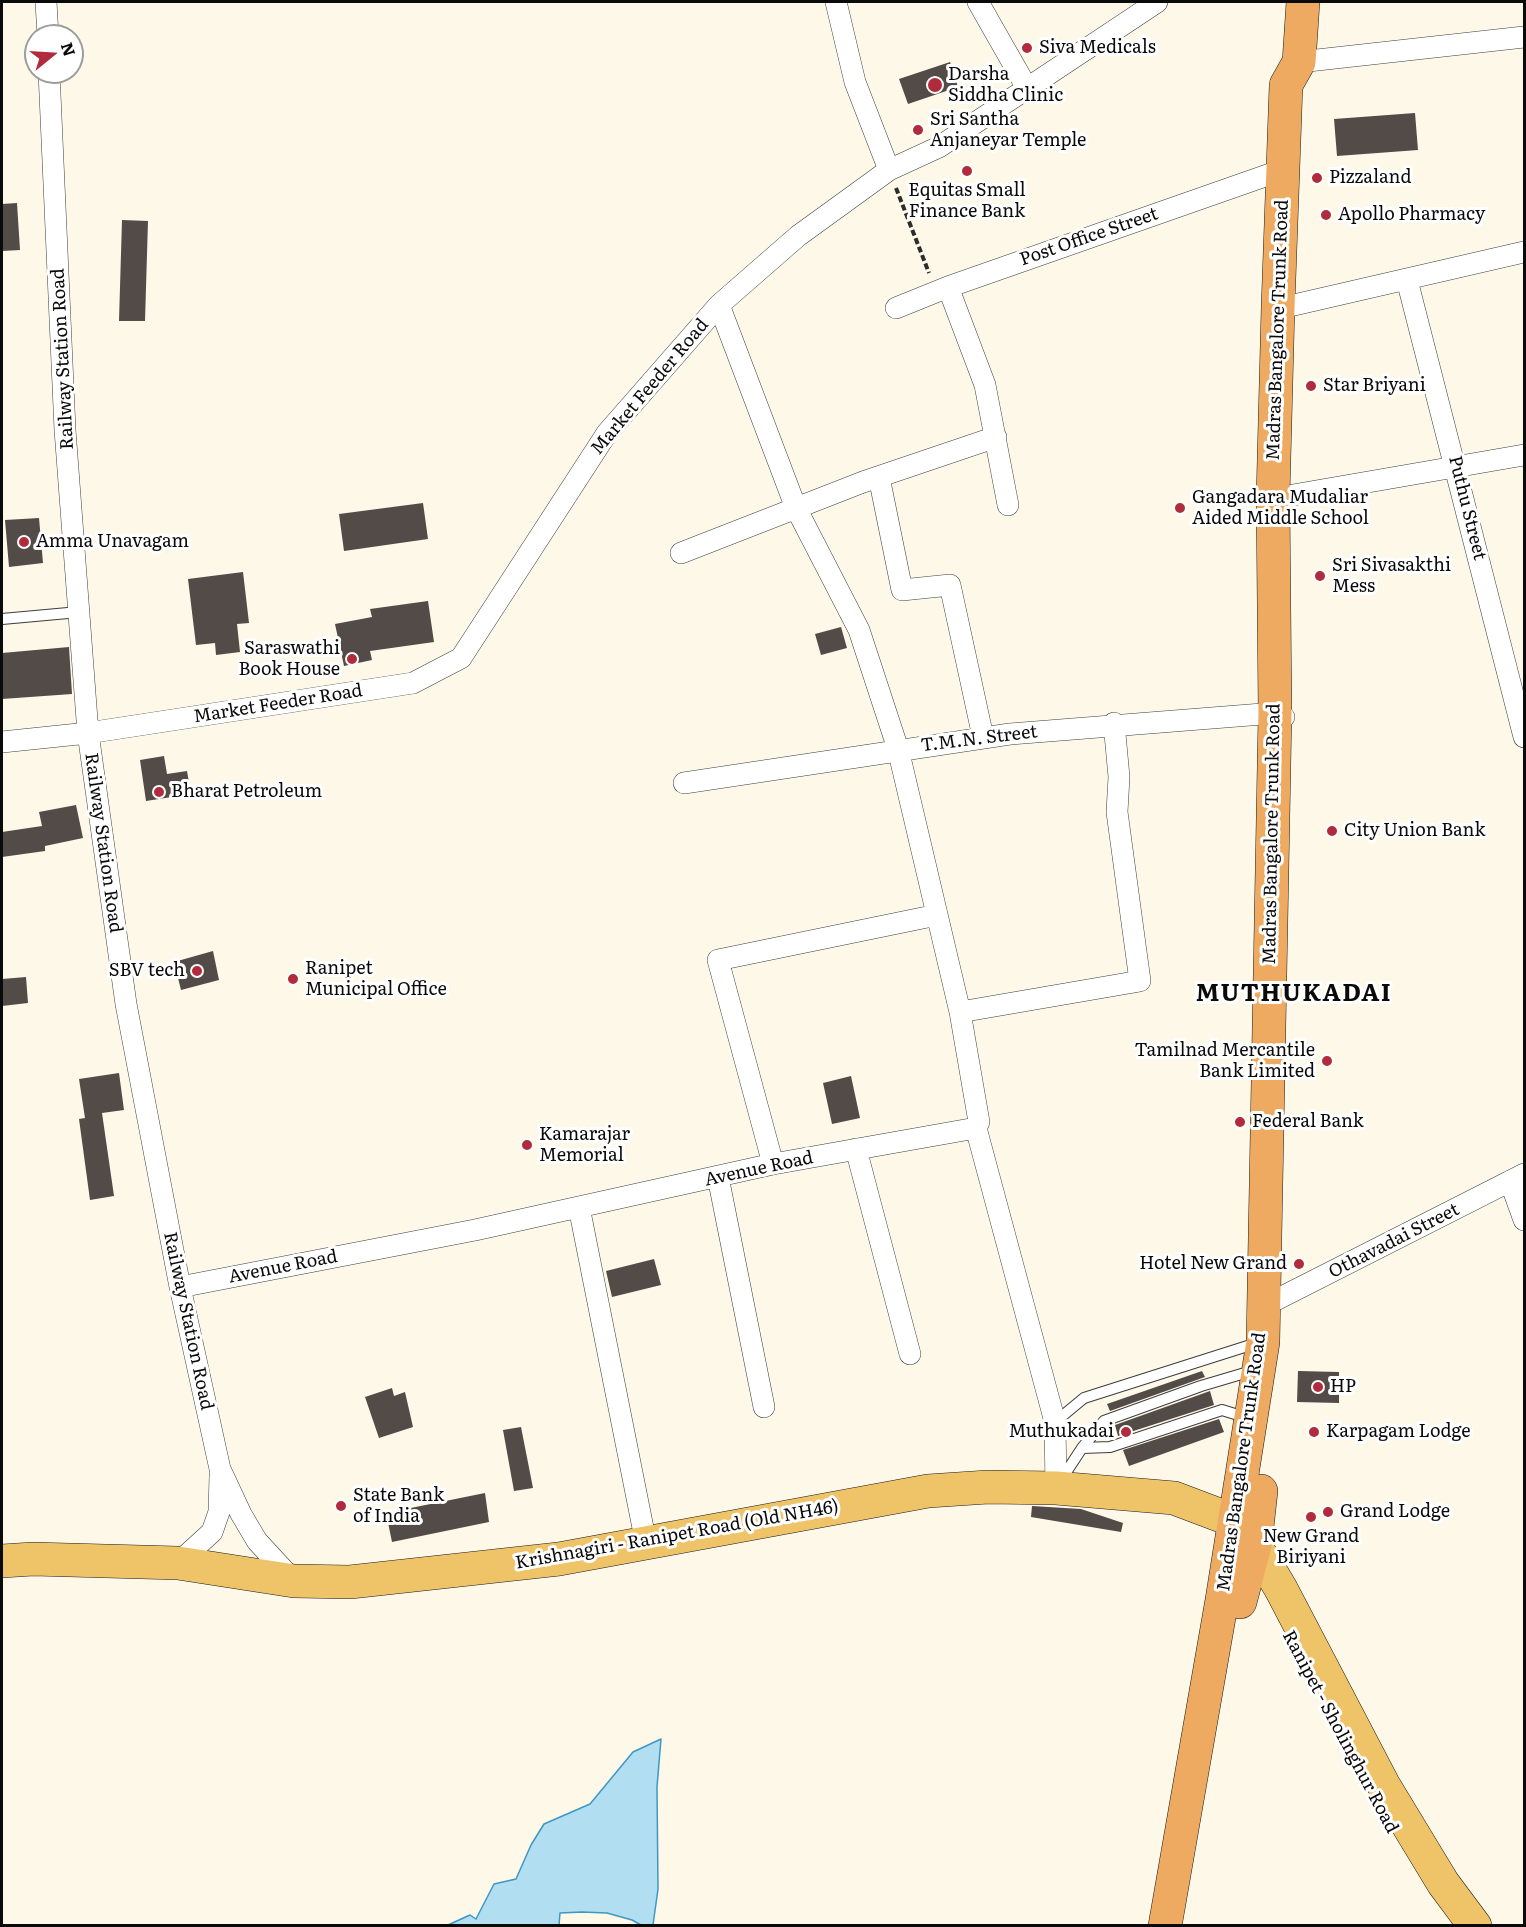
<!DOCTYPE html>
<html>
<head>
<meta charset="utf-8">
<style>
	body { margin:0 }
	#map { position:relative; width:1526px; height:1927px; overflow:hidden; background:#fef8e9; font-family:Literata,serif }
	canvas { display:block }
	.frame { position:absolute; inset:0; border:3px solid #0a0a0a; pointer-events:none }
	.north { position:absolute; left:24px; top:24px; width:60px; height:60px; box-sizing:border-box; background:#fff; border:2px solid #9d9d9d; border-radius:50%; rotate:72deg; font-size:16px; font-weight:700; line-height:24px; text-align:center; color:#0a0a0a }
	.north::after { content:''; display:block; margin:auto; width:21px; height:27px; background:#b02c3d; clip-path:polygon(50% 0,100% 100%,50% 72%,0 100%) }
</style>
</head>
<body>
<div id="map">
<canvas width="1526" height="1927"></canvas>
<div class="frame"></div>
<div class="north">N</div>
</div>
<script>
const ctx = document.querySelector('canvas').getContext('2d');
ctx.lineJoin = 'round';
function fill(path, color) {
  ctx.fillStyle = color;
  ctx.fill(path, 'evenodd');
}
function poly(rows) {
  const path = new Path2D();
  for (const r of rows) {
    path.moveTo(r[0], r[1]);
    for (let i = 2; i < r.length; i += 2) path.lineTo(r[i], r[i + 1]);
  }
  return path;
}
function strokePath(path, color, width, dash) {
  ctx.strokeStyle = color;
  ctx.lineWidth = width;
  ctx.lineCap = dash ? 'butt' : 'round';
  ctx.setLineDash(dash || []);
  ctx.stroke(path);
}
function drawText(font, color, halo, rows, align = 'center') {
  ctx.font = font + ' Literata,serif';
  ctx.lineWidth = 6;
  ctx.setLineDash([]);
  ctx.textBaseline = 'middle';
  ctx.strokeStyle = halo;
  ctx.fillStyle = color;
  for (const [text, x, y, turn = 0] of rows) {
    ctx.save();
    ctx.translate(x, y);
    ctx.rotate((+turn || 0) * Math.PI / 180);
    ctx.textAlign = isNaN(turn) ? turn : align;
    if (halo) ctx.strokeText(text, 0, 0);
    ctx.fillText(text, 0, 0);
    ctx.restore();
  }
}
const water = poly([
	[661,1739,657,1787,658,1889,653,1925,641,1925,632,1920,607,1913,582,1912,560,1913,559,1925,448,1925,470,1915,476,1919,494,1884,516,1879,531,1845,544,1824,590,1804,633,1752,661,1739]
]);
const building = poly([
	[950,62,958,87,908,104,899,79],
	[1415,113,1418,150,1337,156,1334,119],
	[17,203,20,250,2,251,2,204],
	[122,220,148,221,145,321,119,321],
	[423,503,428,539,344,551,339,514],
	[39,518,43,563,9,567,5,520],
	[243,572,249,623,237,624,240,652,216,655,215,643,196,645,188,579],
	[428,601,434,642,370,651,372,660,344,666,335,624,372,617,370,609],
	[841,627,847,648,821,655,815,634],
	[69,647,72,694,2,699,2,653],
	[164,756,167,774,187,771,191,794,146,801,140,760],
	[76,805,83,838,45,846,45,851,2,857,2,832,42,826,39,812],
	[213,951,219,980,181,990,174,962],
	[26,977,28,1003,2,1006,2,979],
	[119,1073,124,1110,102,1113,114,1196,90,1200,79,1119,85,1118,79,1079],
	[851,1076,860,1118,832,1124,823,1083],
	[654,1259,661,1285,612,1297,606,1271],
	[1202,1371,1205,1377,1110,1411,1107,1404],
	[1298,1371,1339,1372,1339,1403,1297,1402],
	[392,1388,394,1396,405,1392,413,1427,379,1438,365,1397],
	[1210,1391,1214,1405,1118,1436,1115,1425],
	[1219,1419,1224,1432,1129,1466,1123,1450],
	[521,1427,533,1488,514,1491,503,1430],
	[485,1493,489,1522,392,1542,386,1513],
	[1032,1506,1081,1509,1123,1523,1121,1532,1031,1517]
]);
const path = poly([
	[896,188,929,273]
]);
const service = poly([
	[2,619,79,612],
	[1055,1422,1084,1398,1257,1343],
	[1082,1448,1104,1421,1201,1386,1255,1370],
	[1059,1483,1082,1448,1110,1447,1222,1410,1248,1418]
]);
const minor = poly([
	[46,2,48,36],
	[836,2,855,82,889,170],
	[978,2,1027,88],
	[1299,62,1524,37],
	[49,72,65,430,88,733,126,1004,180,1287,220,1469,241,1514,257,1541,293,1580],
	[1407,280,1524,737],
	[948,287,985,385,1008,505],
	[719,305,796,508,859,630,898,749,960,1012],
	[1278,307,1294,305,1524,252],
	[896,308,948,287,1282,170],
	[879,477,902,590,950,585,983,737],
	[1293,495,1524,455],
	[681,553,863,482,996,437],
	[2,742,88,733,413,683,461,658,607,433,719,305,798,236,889,170,939,147,1157,2],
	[684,783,1010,734,1275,713,1284,717],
	[976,1128,979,1122,960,1012,1140,981,1117,812,1119,777,1114,723],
	[856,1149,910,1354],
	[773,1164,718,960,937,915],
	[718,1177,764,1407],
	[1510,1181,1524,1220],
	[579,1207,646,1543],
	[180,1287,475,1230,773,1164,976,1128,1055,1422,1056,1488],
	[1262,1307,1524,1174],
	[178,1563,212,1532,219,1512,220,1476]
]);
const primary = poly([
	[2,1561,33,1559,178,1563,294,1581,350,1582,559,1559,928,1491,988,1487,1056,1488,1174,1498,1235,1521,1255,1545,1281,1589,1383,1784,1443,1883,1475,1926]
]);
const trunk = poly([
	[1240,1602,1255,1545,1261,1491],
	[1165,1926,1222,1600,1263,1342,1275,713,1273,497,1278,307,1286,85,1299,62,1303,2]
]);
const markers = [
	[1027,48,6,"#b02c3d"],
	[935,85,8,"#b02c3d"],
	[918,130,6,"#b02c3d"],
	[967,171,6,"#b02c3d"],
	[1317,178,6,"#b02c3d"],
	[1326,215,6,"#b02c3d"],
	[1311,386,6,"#b02c3d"],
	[1180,508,6,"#b02c3d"],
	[24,542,6,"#b02c3d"],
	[1320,576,6,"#b02c3d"],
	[352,659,6,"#b02c3d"],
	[159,792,6,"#b02c3d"],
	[1332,831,6,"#b02c3d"],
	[197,971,6,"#b02c3d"],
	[293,979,6,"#b02c3d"],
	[1327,1061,6,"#b02c3d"],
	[1240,1122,6,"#b02c3d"],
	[527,1145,6,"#b02c3d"],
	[1299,1264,6,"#b02c3d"],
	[1318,1387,6,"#b02c3d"],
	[1126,1432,6,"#b02c3d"],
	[1314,1432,6,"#b02c3d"],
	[341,1506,6,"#b02c3d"],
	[1328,1512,6,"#b02c3d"],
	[1311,1517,6,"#b02c3d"]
];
const poiNames = [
	["Siva Medicals",1039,48],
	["Darsha",948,75],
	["Siddha Clinic",948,96],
	["Sri Santha",930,120],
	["Anjaneyar Temple",930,141],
	["Pizzaland",1329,178],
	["Equitas Small",967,191,"center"],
	["Finance Bank",967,212,"center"],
	["Apollo Pharmacy",1338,215],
	["Star Briyani",1323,386],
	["Gangadara Mudaliar",1192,498],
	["Aided Middle School",1192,519],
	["Amma Unavagam",36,542],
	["Sri Sivasakthi",1332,566],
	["Mess",1332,587],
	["Saraswathi",340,649,"right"],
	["Book House",340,670,"right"],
	["Bharat Petroleum",171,792],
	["City Union Bank",1344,831],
	["Ranipet",305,969],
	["Municipal Office",305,990],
	["SBV tech",185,971,"right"],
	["Tamilnad Mercantile",1315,1051,"right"],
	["Bank Limited",1315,1072,"right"],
	["Federal Bank",1252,1122],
	["Kamarajar",539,1135],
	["Memorial",539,1156],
	["Hotel New Grand",1287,1264,"right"],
	["HP",1330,1387],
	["Muthukadai",1114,1432,"right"],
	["Karpagam Lodge",1326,1432],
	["State Bank",353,1496],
	["of India",353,1517],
	["Grand Lodge",1340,1512],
	["New Grand",1311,1537,"center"],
	["Biriyani",1311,1558,"center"]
];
const streetNames = [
	["Post Office Street",1089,237,-19],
	["Madras Bangalore Trunk Road",1278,330,-88],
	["Railway Station Road",63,359,-93],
	["Market Feeder Road",650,387,-50],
	["Puthu Street",1467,508,76],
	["Market Feeder Road",278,704,-9],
	["T.M.N. Street",979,739,-7],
	["Madras Bangalore Trunk Road",1272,834,-89],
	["Railway Station Road",103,843,82],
	["Avenue Road",759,1169,-12],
	["Othavadai Street",1394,1241,-27],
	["Avenue Road",283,1267,-11],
	["Railway Station Road",188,1321,78],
	["Madras Bangalore Trunk Road",1242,1462,-82],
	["Krishnagiri - Ranipet Road (Old NH46)",677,1535,-10],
	["Ranipet - Sholinghur Road",1340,1732,62]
];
const districtNames = [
	["MUTHUKADAI",1294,994]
];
fill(water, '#b1def1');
strokePath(water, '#3d98c3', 1.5);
fill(building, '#524b47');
strokePath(service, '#3d3d3d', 12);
strokePath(minor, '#3d3d3d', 22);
strokePath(primary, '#1b1b1b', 34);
strokePath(trunk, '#1b1b1b', 34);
strokePath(path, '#2c2c2c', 4, [6, 3]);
strokePath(service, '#fff', 10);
strokePath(minor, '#fff', 21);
strokePath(primary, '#efc367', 33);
strokePath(trunk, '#edaa60', 33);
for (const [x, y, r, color] of markers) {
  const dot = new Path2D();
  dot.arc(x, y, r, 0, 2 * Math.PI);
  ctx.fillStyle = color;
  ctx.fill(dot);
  strokePath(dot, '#fff', 2);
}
drawText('18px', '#0a0a0a', '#fff', poiNames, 'left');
drawText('18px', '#0a0a0a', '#fff', streetNames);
ctx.letterSpacing = '1.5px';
drawText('bold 24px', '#0a0a0a', '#fff', districtNames);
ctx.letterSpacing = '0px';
</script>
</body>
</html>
